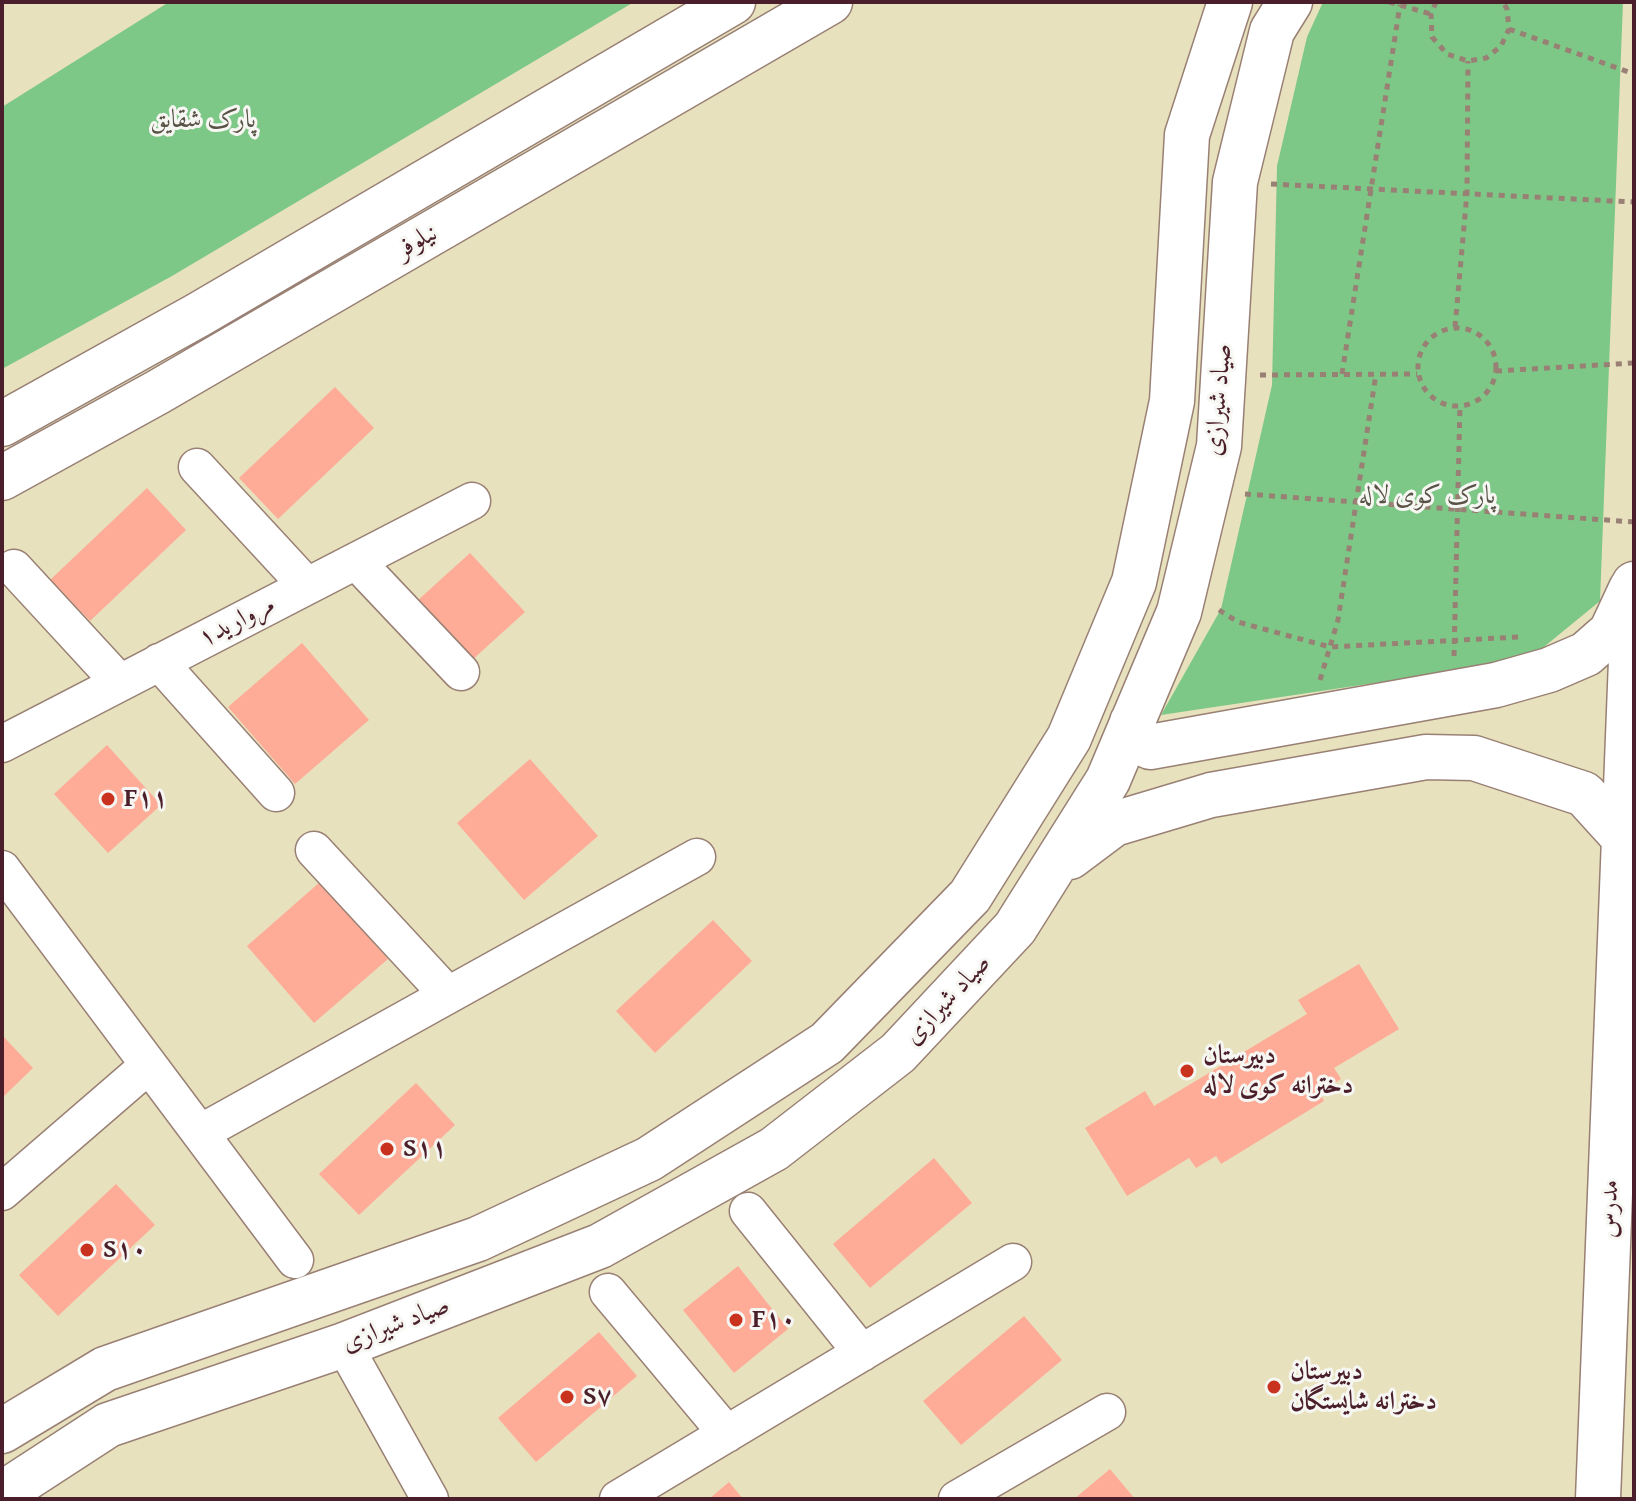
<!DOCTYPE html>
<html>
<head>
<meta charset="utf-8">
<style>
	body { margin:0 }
	#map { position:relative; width:1636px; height:1501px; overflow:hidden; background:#e8e1be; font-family:"Gentium Book Plus",serif }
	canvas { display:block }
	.frame { position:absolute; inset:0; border:4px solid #4a1f2b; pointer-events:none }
</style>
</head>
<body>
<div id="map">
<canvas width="1636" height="1501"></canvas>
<div class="frame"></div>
</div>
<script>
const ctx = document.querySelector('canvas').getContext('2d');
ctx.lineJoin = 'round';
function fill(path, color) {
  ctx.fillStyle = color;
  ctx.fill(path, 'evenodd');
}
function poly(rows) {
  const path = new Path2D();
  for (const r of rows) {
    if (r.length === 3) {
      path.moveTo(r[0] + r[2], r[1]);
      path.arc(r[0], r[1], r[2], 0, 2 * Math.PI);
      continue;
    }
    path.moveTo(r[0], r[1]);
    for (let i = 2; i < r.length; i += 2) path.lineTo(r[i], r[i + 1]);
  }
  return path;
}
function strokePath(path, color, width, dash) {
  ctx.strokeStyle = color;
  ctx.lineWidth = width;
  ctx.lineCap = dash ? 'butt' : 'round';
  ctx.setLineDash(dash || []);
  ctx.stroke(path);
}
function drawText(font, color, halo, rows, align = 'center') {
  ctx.font = font + ' "Gentium Book Plus",Amiri,serif';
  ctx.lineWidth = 6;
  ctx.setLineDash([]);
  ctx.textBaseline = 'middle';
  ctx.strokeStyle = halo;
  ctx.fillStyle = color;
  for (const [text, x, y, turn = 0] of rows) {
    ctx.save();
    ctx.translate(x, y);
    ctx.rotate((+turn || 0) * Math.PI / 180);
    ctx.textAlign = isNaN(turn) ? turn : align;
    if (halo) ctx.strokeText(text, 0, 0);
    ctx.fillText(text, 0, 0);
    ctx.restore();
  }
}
const green = poly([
	[169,2,634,2,172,276,2,369,2,107],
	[1323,2,1623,2,1600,601,1528,660,1161,715,1221,609,1272,385,1277,166,1307,37]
]);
const building = poly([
	[335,387,374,428,278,519,239,478],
	[147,488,186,530,90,621,50,580],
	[470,553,525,612,471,661,417,601],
	[302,643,369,720,295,784,228,707],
	[107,745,161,805,108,853,54,794],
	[530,759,598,836,524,900,457,823],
	[320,882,388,959,314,1023,247,946],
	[713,920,752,961,655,1053,616,1011],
	[1359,964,1399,1029,1334,1068,1341,1079,1319,1092,1324,1101,1221,1164,1216,1156,1196,1168,1189,1158,1127,1196,1085,1128,1145,1091,1154,1106,1307,1014,1298,1000],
	[2,1035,33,1068,2,1098],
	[416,1083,455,1125,359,1215,319,1174],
	[934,1158,972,1203,870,1288,833,1244],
	[116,1184,155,1225,58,1316,19,1275],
	[738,1266,788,1329,734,1373,683,1310],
	[1024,1316,1062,1360,961,1445,923,1401],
	[599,1332,637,1376,536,1462,498,1418],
	[1110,1469,1135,1499,1074,1499],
	[729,1482,743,1499,709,1499]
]);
const path = poly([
	[1389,2,1431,14],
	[1436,2,1431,14,1432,37,1447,54,1468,61,1486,58,1501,46,1509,29,1507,9,1503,2],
	[1509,29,1634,74],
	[1271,184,1634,202],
	[1455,327,1467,193,1468,61],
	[1457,367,39],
	[1496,371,1634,363],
	[1342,374,1400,5],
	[1260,375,1417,374],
	[1245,494,1634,522],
	[1219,610,1238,622,1330,647,1518,637],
	[1454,656,1460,405],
	[1320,680,1338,620,1376,374]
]);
const street = poly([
	[197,467,307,586],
	[356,561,461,672],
	[14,568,120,683],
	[159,662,276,793],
	[2,744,472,501],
	[314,850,448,995],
	[2,869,295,1260],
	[200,1133,697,857],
	[2,1192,149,1065],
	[748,1211,862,1353],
	[608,1292,727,1434],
	[344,1345,430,1499],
	[618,1499,1013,1262],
	[957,1499,1107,1412]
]);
const secondary = poly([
	[2,424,198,315,733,2],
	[2,478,158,392,830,2],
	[1132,722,1138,740,1150,747,1496,685,1549,670,1586,654,1611,632,1631,589],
	[1070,857,1114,824,1211,795,1426,757,1474,758,1584,794,1624,838],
	[2,1431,105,1369,478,1239,649,1159,827,1043,970,896,1069,738,1134,582,1172,401,1187,135,1230,2],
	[2,1494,108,1425,344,1345,600,1246,774,1149,898,1053,1015,928,1108,780,1179,612,1219,446,1235,182,1272,31,1290,2],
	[1598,1499,1634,584]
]);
const markers = [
	[108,799,8,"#c8321e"],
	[1187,1071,8,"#c8321e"],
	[387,1149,8,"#c8321e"],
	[87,1250,8,"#c8321e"],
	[736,1320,8,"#c8321e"],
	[1274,1387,8,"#c8321e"],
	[567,1397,8,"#c8321e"]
];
const parkNames = [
	["پارک شقایق",203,120],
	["پارک کوی لاله",1427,496]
];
const streetNames = [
	["نیلوفر",417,242,-30],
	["صیاد شیرازی",1219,400,-85],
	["مروارید۱",237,622,-27],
	["صیاد شیرازی",948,1000,-47],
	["مدرس",1610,1209,-88],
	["صیاد شیرازی",396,1325,-21]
];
const poiNames = [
	["F۱۱",124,799],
	["دبیرستان",1203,1056],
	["دخترانه کوی لاله",1203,1086],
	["S۱۱",403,1149],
	["S۱۰",103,1250],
	["F۱۰",752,1320],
	["دبیرستان",1290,1372],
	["دخترانه شایستگان",1290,1402],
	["S۷",583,1397]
];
fill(green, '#7dc886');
fill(building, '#feab97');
strokePath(street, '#998074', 39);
strokePath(secondary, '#998074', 47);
strokePath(path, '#998074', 5, [6, 6]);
strokePath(street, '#fff', 36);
strokePath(secondary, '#fff', 44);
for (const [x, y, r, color] of markers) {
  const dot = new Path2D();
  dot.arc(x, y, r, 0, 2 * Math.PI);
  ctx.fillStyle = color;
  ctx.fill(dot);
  strokePath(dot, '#f6f6f2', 3);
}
drawText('26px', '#595246', '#f6f6f2', parkNames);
drawText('26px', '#4a1f2b', '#f6f6f2', streetNames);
drawText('bold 26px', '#4a1f2b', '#f6f6f2', poiNames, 'left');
</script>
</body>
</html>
